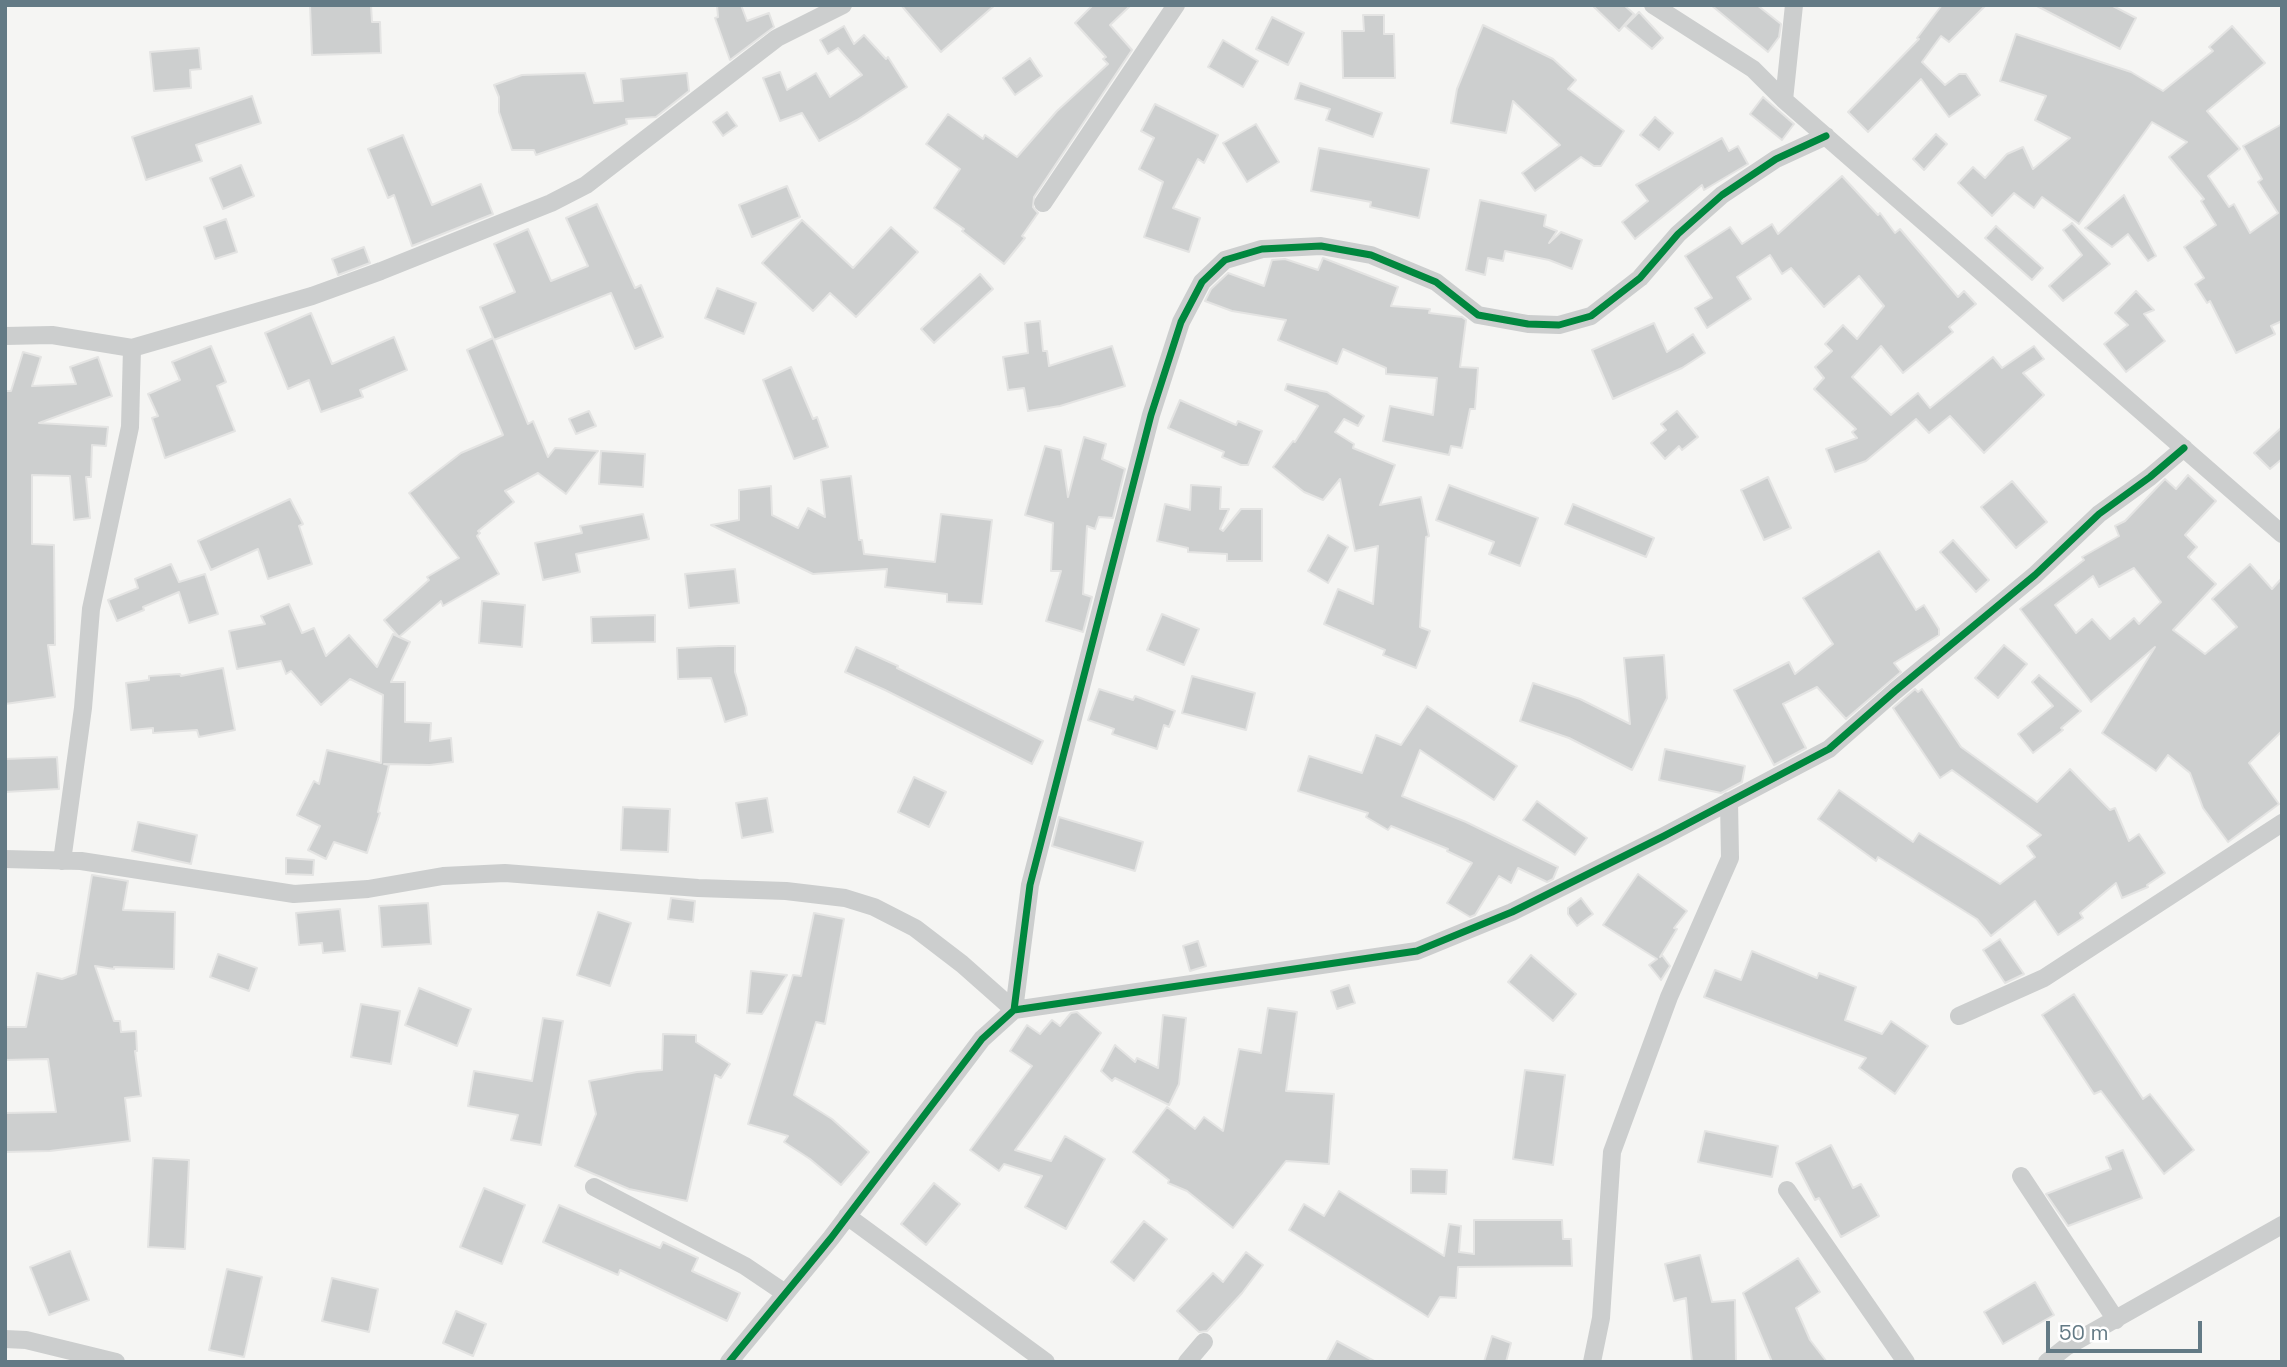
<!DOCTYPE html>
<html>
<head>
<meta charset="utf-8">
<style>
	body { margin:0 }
	#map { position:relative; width:2287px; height:1367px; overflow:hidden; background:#f5f5f3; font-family:"Space Grotesk",sans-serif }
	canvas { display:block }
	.frame { position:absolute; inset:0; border:7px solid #637a85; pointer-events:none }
	.scale { position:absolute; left:2046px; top:1321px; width:156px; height:32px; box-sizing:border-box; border:4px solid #637a85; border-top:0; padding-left:9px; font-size:21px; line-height:24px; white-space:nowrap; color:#637a85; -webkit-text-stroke:5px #fff; paint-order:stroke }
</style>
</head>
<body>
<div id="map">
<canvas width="2287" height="1367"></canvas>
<div class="frame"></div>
<div class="scale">50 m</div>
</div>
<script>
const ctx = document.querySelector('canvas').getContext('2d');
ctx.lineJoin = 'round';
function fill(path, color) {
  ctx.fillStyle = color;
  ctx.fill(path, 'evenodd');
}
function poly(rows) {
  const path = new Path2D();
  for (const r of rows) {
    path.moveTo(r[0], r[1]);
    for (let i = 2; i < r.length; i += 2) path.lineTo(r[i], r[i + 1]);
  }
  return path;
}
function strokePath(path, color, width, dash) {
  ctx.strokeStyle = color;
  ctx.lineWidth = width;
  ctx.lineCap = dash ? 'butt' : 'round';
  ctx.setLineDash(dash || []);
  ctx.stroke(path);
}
const building = poly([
	[310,5,371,5,372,22,380,22,381,53,312,55,310,5],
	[717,5,741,5,747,21,769,13,774,27,730,60,715,18,718,17,717,5],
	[901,5,995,5,941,52,901,5],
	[1093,5,1131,5,1110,25,1132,50,1034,197,1033,207,1038,213,1022,236,1025,238,1004,264,962,231,964,229,934,208,960,169,926,144,948,114,983,139,985,135,1017,157,1057,111,1108,64,1103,59,1106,57,1075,23,1093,5],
	[1592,5,1624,5,1634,14,1619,31,1592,5],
	[1711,5,1757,5,1781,24,1779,37,1768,52,1711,5],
	[1942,5,1986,5,1949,42,1941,36,1922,62,1945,85,1959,74,1966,74,1980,95,1949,117,1921,79,1868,132,1848,112,1919,39,1917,38,1942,5],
	[2035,5,2111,5,2136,18,2120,49,2035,5],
	[1639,12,1663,38,1652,49,1625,26,1639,12],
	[1363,15,1384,15,1384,34,1394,34,1395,78,1343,78,1342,31,1364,31,1363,15],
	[1272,17,1304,33,1288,65,1256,49,1272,17],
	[1483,25,1553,59,1576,80,1568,89,1624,131,1601,166,1594,166,1581,157,1535,191,1522,173,1560,145,1513,101,1506,133,1451,123,1457,89,1483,25],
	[844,26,854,44,864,35,886,59,888,57,907,87,857,120,819,141,802,113,780,121,763,78,780,72,787,90,816,73,830,97,862,75,838,48,828,54,820,40,844,26],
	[2232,26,2265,63,2207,111,2240,149,2208,176,2229,207,2234,204,2250,233,2278,213,2258,182,2262,179,2243,146,2282,124,2282,321,2271,326,2275,334,2236,353,2210,301,2207,303,2195,284,2204,278,2184,247,2216,225,2201,201,2204,199,2169,157,2187,142,2152,122,2079,224,2042,197,2034,208,2014,193,1992,216,1958,183,1973,167,1985,178,2007,154,2023,147,2033,169,2070,138,2035,120,2046,96,2000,81,2016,34,2131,72,2163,91,2213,51,2209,47,2232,26],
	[1223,40,1258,61,1243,87,1208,67,1223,40],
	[199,48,201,69,190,70,191,88,154,91,150,52,199,48],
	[1030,58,1042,76,1015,95,1003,78,1030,58],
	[585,73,594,103,623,101,621,79,687,73,689,91,656,117,626,119,627,124,536,155,534,150,512,150,499,112,499,97,494,85,522,75,585,73],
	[1300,83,1382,113,1373,137,1326,120,1330,109,1295,99,1300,83],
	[252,96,261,123,196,145,202,161,146,180,132,137,252,96],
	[1763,97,1794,124,1782,140,1750,114,1763,97],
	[1155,104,1218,135,1204,163,1198,159,1173,208,1200,218,1189,252,1144,237,1163,182,1139,169,1154,138,1141,131,1155,104],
	[727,112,737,126,723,136,713,122,727,112],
	[1655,117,1673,133,1659,150,1640,135,1655,117],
	[1256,124,1279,162,1247,182,1223,143,1256,124],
	[1936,134,1947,144,1924,170,1913,159,1936,134],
	[403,135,432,205,481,184,493,214,412,246,394,195,388,198,368,149,403,135],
	[1722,138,1729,151,1738,146,1748,164,1704,190,1702,185,1635,239,1622,222,1648,201,1636,185,1722,138],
	[1319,148,1429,169,1419,218,1370,207,1371,202,1311,191,1319,148],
	[241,165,254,196,223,209,210,178,241,165],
	[1842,176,1878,215,1880,213,1895,233,1900,229,1958,297,1964,291,1976,304,1949,327,1953,332,1903,373,1881,346,1852,377,1891,415,1918,393,1930,408,1993,357,2002,368,2034,346,2044,359,2023,373,2044,395,1984,453,1950,416,1929,433,1916,419,1866,461,1835,472,1826,449,1857,438,1852,432,1856,429,1814,389,1824,378,1815,367,1832,351,1825,344,1843,325,1857,339,1884,306,1859,276,1824,307,1791,268,1782,274,1770,255,1737,277,1751,299,1707,328,1695,308,1712,298,1685,256,1730,227,1742,244,1772,224,1778,234,1842,176],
	[787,186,800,217,752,237,739,205,787,186],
	[2124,195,2156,256,2148,261,2128,234,2112,247,2085,228,2124,195],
	[1480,200,1546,215,1544,226,1557,231,1549,243,1561,232,1582,240,1572,269,1549,260,1505,251,1503,261,1488,258,1485,275,1466,270,1480,200],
	[597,204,635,288,641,285,663,337,635,349,611,293,494,340,480,307,515,292,494,244,528,229,551,281,588,266,566,218,597,204],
	[226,219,237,252,215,259,204,227,226,219],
	[802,220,853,268,891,227,918,252,856,317,830,293,813,311,762,263,802,220],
	[2072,223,2110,264,2063,301,2049,286,2082,255,2063,230,2072,223],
	[1996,226,2043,268,2032,280,1985,238,1996,226],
	[364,247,370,263,338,275,332,259,364,247],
	[1323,258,1398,287,1391,306,1430,309,1429,313,1462,317,1466,320,1460,367,1478,368,1475,409,1470,409,1462,448,1451,446,1449,455,1383,441,1390,406,1433,415,1437,378,1386,374,1386,368,1343,349,1337,364,1278,340,1286,320,1232,311,1205,301,1211,289,1228,273,1264,286,1272,260,1285,259,1318,270,1323,258],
	[980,274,993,289,934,343,921,329,980,274],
	[717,288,756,303,744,334,705,318,717,288],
	[2136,291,2154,310,2144,314,2165,341,2126,372,2104,344,2128,325,2115,313,2136,291],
	[311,313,332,364,394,337,407,370,360,390,363,397,321,412,309,380,288,389,265,333,311,313],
	[1040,321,1043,351,1047,351,1049,366,1112,346,1125,386,1060,406,1028,411,1024,388,1008,390,1003,357,1028,353,1025,323,1040,321],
	[1654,323,1667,352,1693,334,1705,353,1682,368,1613,399,1592,350,1654,323],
	[493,338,528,424,533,421,548,457,555,448,598,451,566,494,538,473,505,491,514,502,478,531,480,533,477,536,499,574,443,606,441,601,399,637,410,642,391,682,405,682,405,722,431,723,430,741,451,738,453,762,430,765,384,764,389,765,378,812,380,813,367,853,334,842,326,859,308,850,320,826,297,815,314,781,319,784,327,750,381,763,383,695,350,679,321,705,291,671,286,674,281,661,237,669,229,631,265,624,261,616,289,604,302,633,314,628,326,656,349,635,377,667,393,634,399,637,384,620,429,580,427,577,459,558,409,493,461,453,503,435,467,350,493,338],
	[211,346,226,382,217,386,235,431,165,458,152,418,158,416,148,394,180,380,172,362,211,346],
	[23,352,41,357,32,386,76,384,70,367,98,357,112,396,39,423,108,427,106,446,92,445,91,477,86,477,90,518,74,520,70,476,32,475,32,544,54,545,55,645,48,645,55,697,5,704,5,391,11,391,23,352],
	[791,367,813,419,817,417,828,447,794,459,763,380,791,367],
	[1287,384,1327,392,1364,416,1358,426,1344,419,1335,432,1354,444,1353,448,1395,465,1380,505,1421,497,1429,536,1426,537,1420,627,1430,631,1416,668,1383,655,1385,650,1324,624,1338,589,1373,604,1378,546,1355,551,1340,479,1323,500,1304,492,1273,467,1293,441,1295,442,1318,406,1285,390,1287,384],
	[1180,400,1236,425,1238,421,1262,431,1248,465,1241,465,1222,457,1224,452,1168,428,1180,400],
	[589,411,596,426,576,434,569,419,589,411],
	[1677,411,1698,437,1682,450,1679,446,1665,459,1651,443,1666,430,1661,424,1677,411],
	[2282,427,2282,459,2270,469,2254,453,2282,427],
	[1084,437,1106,444,1102,459,1125,469,1113,518,1099,517,1095,529,1087,526,1083,594,1092,597,1083,632,1046,621,1061,571,1051,571,1053,523,1025,515,1045,446,1061,450,1068,497,1084,437],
	[601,451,645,454,643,487,599,484,601,451],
	[2188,475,2216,501,2185,535,2197,547,2188,557,2216,584,2173,630,2205,654,2237,627,2212,599,2250,564,2272,589,2282,578,2282,731,2249,763,2279,804,2228,842,2203,808,2190,773,2168,755,2156,771,2102,733,2155,647,2091,702,2020,609,2084,560,2082,557,2119,536,2115,526,2125,521,2165,479,2176,489,2188,475],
	[2134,568,2161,602,2139,624,2134,618,2110,639,2092,619,2076,633,2055,605,2093,576,2099,587,2134,568],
	[851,476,859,540,862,540,864,554,935,562,941,514,992,520,982,604,947,602,947,594,885,587,887,569,813,574,711,525,739,520,739,490,771,486,772,515,798,528,808,508,825,517,821,480,851,476],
	[1768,477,1791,528,1764,540,1741,490,1768,477],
	[2012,481,2047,522,2016,548,1981,507,2012,481],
	[1191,485,1221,487,1220,509,1229,509,1220,529,1223,531,1241,509,1262,509,1262,561,1227,561,1227,554,1188,552,1188,548,1157,541,1165,504,1190,510,1191,485],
	[1449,485,1538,518,1520,566,1489,554,1494,542,1436,520,1449,485],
	[290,499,303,524,299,526,312,564,268,579,258,549,211,570,198,541,290,499],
	[1573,504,1654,538,1646,557,1565,524,1573,504],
	[643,514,649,539,576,554,580,572,543,580,535,543,582,533,580,526,643,514],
	[1328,535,1348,547,1328,583,1308,571,1328,535],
	[1953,540,1989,580,1976,592,1940,552,1953,540],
	[1879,551,1916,610,1924,605,1939,629,1939,635,1894,663,1901,672,1846,719,1817,687,1783,704,1806,748,1774,765,1734,690,1789,662,1795,674,1833,644,1803,598,1879,551],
	[171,564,179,582,205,574,218,614,189,623,179,592,143,607,144,610,117,621,108,600,138,588,135,579,171,564],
	[735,569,739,603,689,608,685,574,735,569],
	[482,601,525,605,522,647,479,643,482,601],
	[1162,614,1199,629,1184,665,1147,650,1162,614],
	[655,615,655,642,592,643,591,617,655,615],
	[2004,645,2027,664,1998,698,1975,678,2004,645],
	[719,646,735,646,735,672,746,708,747,715,725,722,711,678,678,679,677,648,719,646],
	[856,647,898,666,897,668,1043,741,1032,764,885,690,845,672,856,647],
	[1664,655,1667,698,1632,770,1569,738,1520,721,1533,683,1580,699,1630,724,1624,658,1664,655],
	[223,668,235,730,199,737,197,730,153,733,153,728,131,730,126,683,149,680,149,676,180,674,181,676,223,668],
	[2039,675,2081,711,2061,728,2063,730,2033,753,2018,734,2053,706,2032,682,2039,675],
	[1192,676,1255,693,1246,730,1182,713,1192,676],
	[1099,689,1133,700,1135,696,1175,711,1169,727,1164,725,1157,749,1112,734,1114,729,1088,720,1099,689],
	[1915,689,1918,692,1922,689,1961,747,2037,802,2070,769,2110,810,2115,808,2129,841,2139,834,2165,873,2147,885,2148,887,2122,898,2116,883,2080,913,2083,918,2058,935,2035,901,1991,936,1977,919,1878,857,1876,861,1818,819,1839,790,1913,842,1919,833,2000,884,2035,857,2027,846,2041,835,1952,770,1940,778,1893,708,1915,689],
	[1427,706,1517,766,1494,800,1420,750,1402,796,1466,822,1558,867,1553,879,1547,882,1518,868,1511,883,1499,876,1475,915,1470,917,1447,903,1472,863,1447,851,1448,849,1391,826,1388,830,1366,817,1368,813,1298,791,1309,756,1362,773,1376,735,1401,745,1427,706],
	[1665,749,1745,766,1742,782,1721,793,1659,780,1665,749],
	[57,757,59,789,5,792,5,759,57,757],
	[914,777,946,792,929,827,898,812,914,777],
	[767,798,773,832,742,838,736,803,767,798],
	[1537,801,1587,838,1575,855,1523,820,1537,801],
	[623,807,670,809,668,852,621,850,623,807],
	[1059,817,1143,842,1135,871,1052,846,1059,817],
	[138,822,197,835,191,864,132,851,138,822],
	[286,858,314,860,313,875,286,874,286,858],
	[1638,874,1687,911,1674,928,1677,929,1660,957,1662,955,1670,966,1661,980,1649,965,1657,959,1603,925,1638,874],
	[92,875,128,881,123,910,175,912,174,969,114,967,114,969,95,966,114,1021,120,1021,121,1032,136,1031,137,1051,135,1051,141,1096,125,1098,130,1141,50,1151,5,1152,5,1113,56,1112,48,1059,5,1060,5,1027,26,1027,37,973,62,979,76,974,92,875],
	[671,898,695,901,693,922,668,919,671,898],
	[1581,898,1593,914,1577,926,1568,914,1568,908,1581,898],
	[428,903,431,944,382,947,379,906,428,903],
	[340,909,345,951,323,953,322,943,299,945,296,913,340,909],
	[598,912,631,923,610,986,577,975,598,912],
	[814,913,844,919,825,1024,816,1022,794,1095,832,1119,869,1152,841,1185,810,1159,784,1142,788,1136,748,1124,793,975,801,976,814,913],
	[2000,939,2024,974,2005,983,1983,950,2000,939],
	[1198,941,1206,966,1190,971,1183,946,1198,941],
	[1752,951,1817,978,1819,973,1856,987,1845,1020,1882,1034,1891,1021,1928,1046,1895,1094,1859,1068,1866,1058,1704,997,1715,970,1741,980,1752,951],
	[218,954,257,968,249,991,210,977,218,954],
	[1531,955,1576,994,1553,1021,1508,982,1531,955],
	[751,971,787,975,762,1014,747,1013,751,971],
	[1349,985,1355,1003,1337,1009,1331,991,1349,985],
	[419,988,471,1009,457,1046,405,1025,419,988],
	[2074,994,2143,1099,2150,1094,2194,1150,2164,1174,2101,1091,2094,1094,2042,1015,2074,994],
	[361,1004,400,1011,391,1064,351,1057,361,1004],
	[1268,1008,1297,1012,1286,1091,1334,1094,1329,1164,1286,1161,1233,1228,1187,1191,1168,1183,1169,1180,1133,1152,1167,1107,1195,1129,1204,1117,1223,1131,1239,1049,1261,1053,1268,1008],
	[1077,1012,1101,1033,1015,1150,1051,1161,1065,1136,1105,1159,1066,1229,1025,1207,1042,1176,1004,1164,999,1171,970,1150,1032,1066,1010,1051,1027,1025,1040,1034,1052,1020,1060,1026,1071,1013,1077,1012],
	[1163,1015,1186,1018,1179,1084,1169,1105,1115,1078,1112,1081,1101,1071,1115,1045,1135,1062,1137,1058,1158,1068,1163,1015],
	[543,1018,563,1021,541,1145,511,1140,518,1115,468,1106,474,1071,532,1081,543,1018],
	[663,1034,696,1035,696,1042,730,1064,721,1078,715,1075,687,1201,629,1189,575,1166,596,1114,589,1081,637,1072,662,1070,663,1034],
	[1525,1070,1565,1075,1553,1165,1513,1159,1525,1070],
	[1705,1131,1778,1146,1772,1177,1698,1162,1705,1131],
	[1831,1145,1853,1188,1861,1184,1879,1216,1841,1237,1819,1198,1815,1200,1796,1163,1831,1145],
	[2123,1150,2142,1198,2068,1226,2046,1194,2111,1169,2106,1157,2123,1150],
	[153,1158,189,1160,185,1249,148,1247,153,1158],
	[1411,1169,1447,1170,1446,1194,1411,1193,1411,1169],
	[934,1183,960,1204,926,1245,901,1224,934,1183],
	[484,1188,525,1205,502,1264,460,1247,484,1188],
	[1339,1191,1444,1256,1449,1224,1461,1226,1459,1252,1474,1254,1474,1220,1562,1220,1563,1239,1571,1239,1572,1266,1458,1267,1456,1298,1440,1297,1428,1317,1289,1230,1304,1204,1324,1216,1339,1191],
	[559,1205,660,1248,663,1242,698,1258,692,1271,740,1293,727,1321,620,1270,618,1275,543,1242,559,1205],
	[1144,1221,1167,1239,1134,1281,1111,1262,1144,1221],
	[70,1251,89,1300,49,1315,30,1267,70,1251],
	[1246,1252,1263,1265,1242,1293,1207,1331,1199,1332,1177,1311,1213,1273,1223,1282,1246,1252],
	[1700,1255,1712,1302,1735,1300,1736,1362,1692,1362,1686,1298,1674,1301,1665,1264,1700,1255],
	[1798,1258,1820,1292,1796,1308,1810,1340,1827,1362,1772,1362,1743,1293,1798,1258],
	[227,1269,262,1277,244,1357,209,1350,227,1269],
	[332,1278,378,1289,369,1332,322,1321,332,1278],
	[2035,1282,2054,1315,2003,1344,1984,1312,2035,1282],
	[456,1311,486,1324,473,1356,443,1343,456,1311],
	[1492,1336,1511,1343,1506,1362,1484,1362,1492,1336],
	[1337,1341,1376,1362,1326,1362,1337,1341]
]);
const street = poly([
	[1653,5,1753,69,1784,100,2282,534],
	[1784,100,1794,5],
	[1043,203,1176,5],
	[5,336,52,335,132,348,312,296,381,271,551,203,586,185,777,38,843,5],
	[5,859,81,861,294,894,368,889,443,876,505,873,698,888,786,891,845,898,874,907,915,928,962,964,1014,1010],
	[62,861,83,708,91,609,130,427,132,348],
	[1014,1010,1030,885,1151,415,1181,322,1202,282,1225,260,1262,249,1321,246,1371,255,1436,282,1478,315,1528,324,1559,325,1591,316,1640,278,1678,234,1722,195,1776,159,1826,136],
	[1959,1016,2044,978,2282,823],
	[2021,1176,2116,1320],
	[594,1187,745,1266,785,1293],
	[1787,1190,1906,1362],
	[847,1216,1046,1362],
	[5,1339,26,1340,116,1362],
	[729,1362,831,1238,982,1039,1014,1010,1417,951,1512,912,1664,836,1829,749,1895,691,2035,575,2099,514,2150,477,2184,448],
	[1187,1362,1204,1342],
	[1592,1362,1601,1318,1612,1152,1669,997,1730,858,1729,801],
	[2047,1362,2066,1347,2282,1225]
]);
const cycleway = poly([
	[1014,1010,1030,885,1151,415,1181,322,1202,282,1225,260,1262,249,1321,246,1371,255,1436,282,1478,315,1528,324,1559,325,1591,316,1640,278,1678,234,1722,195,1776,159,1826,136],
	[729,1362,831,1238,982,1039,1014,1010,1417,951,1512,912,1664,836,1829,749,1895,691,2035,575,2099,514,2150,477,2184,448]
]);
fill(building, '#cdcfcf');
strokePath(building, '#e4e4e3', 2);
strokePath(street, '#cccece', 18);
strokePath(cycleway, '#00873e', 7);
</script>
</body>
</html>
